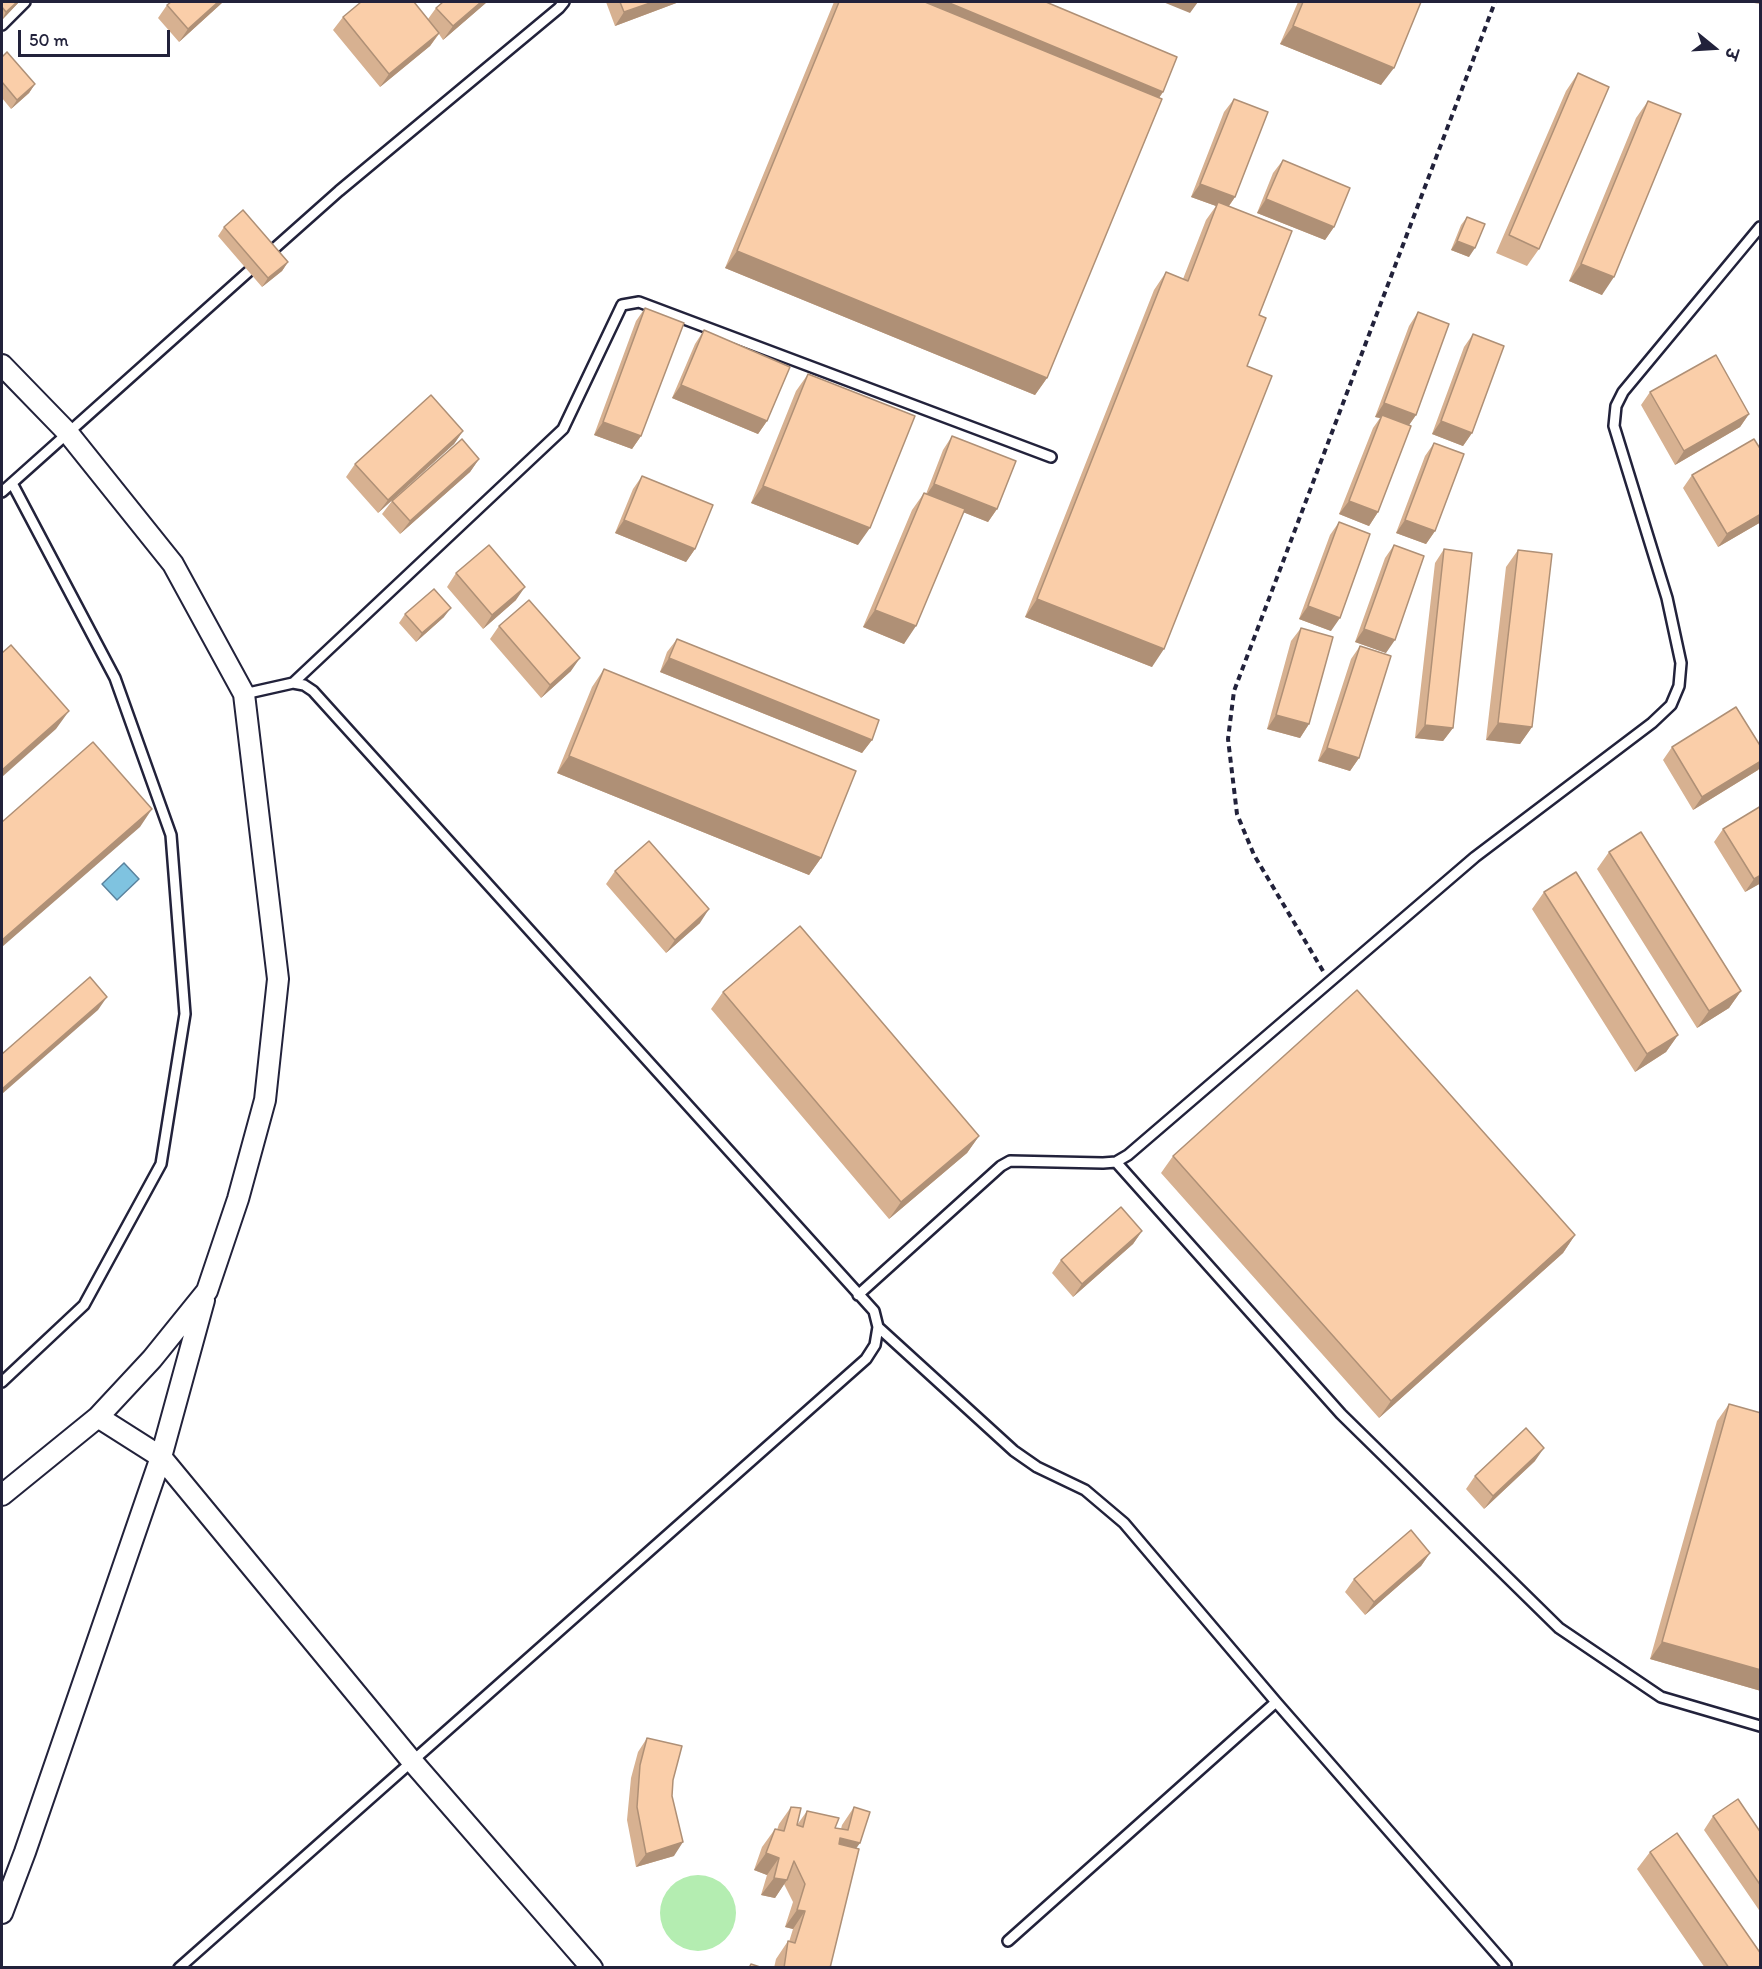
<!DOCTYPE html>
<html>
<head>
<meta charset="utf-8">
<style>
	body { margin:0 }
	#map { position:relative; width:1762px; height:1969px; overflow:hidden; background:#fff; font-family:Itim,"Playpen Sans Deva",sans-serif }
	canvas { display:block }
	.frame { position:absolute; inset:0; border:3px solid #22223b; pointer-events:none }
	.north { position:absolute; left:1684px; top:18px; width:60px; height:60px; -webkit-text-stroke:4px #fff; paint-order:stroke; rotate:108deg; font-size:16px; font-weight:700; line-height:24px; text-align:center; color:#22223b }
	.north::after { content:''; display:block; margin:auto; width:21px; height:27px; background:#22223b; clip-path:polygon(50% 0,100% 100%,50% 72%,0 100%) }
	.scale { position:absolute; left:18px; top:30px; width:152px; height:27px; box-sizing:border-box; border:3px solid #22223b; border-top:0; padding-left:8px; font-size:18px; line-height:21px; white-space:nowrap; color:#22223b; -webkit-text-stroke:4px #fff; paint-order:stroke }
</style>
</head>
<body>
<div id="map">
<canvas width="1762" height="1969"></canvas>
<div class="frame"></div>
<div class="north">उ</div>
<div class="scale">50 m</div>
</div>
<script>
const ctx = document.querySelector('canvas').getContext('2d');
ctx.lineJoin = 'round';
function fill(path, color) {
  ctx.fillStyle = color;
  ctx.fill(path, 'evenodd');
}
function poly(rows) {
  const path = new Path2D();
  for (const r of rows) {
    if (r.length === 3) {
      path.moveTo(r[0] + r[2], r[1]);
      path.arc(r[0], r[1], r[2], 0, 2 * Math.PI);
      continue;
    }
    path.moveTo(r[0], r[1]);
    for (let i = 2; i < r.length; i += 2) path.lineTo(r[i], r[i + 1]);
  }
  return path;
}
function strokePath(path, color, width, dash) {
  ctx.strokeStyle = color;
  ctx.lineWidth = width;
  ctx.lineCap = dash ? 'butt' : 'round';
  ctx.setLineDash(dash || []);
  ctx.stroke(path);
}
const green = poly([
	[698,1913,38]
]);
const water = poly([
	[124,863,139,879,117,900,102,884,124,863]
]);
const path = poly([
	[1323,971,1254,855,1237,814,1228,739,1234,691,1495,2]
]);
const service = poly([
	[2,25,25,2],
	[267,255,339,191,559,8,564,2],
	[2,492,257,264],
	[293,683,563,429,622,305,639,302,1051,457],
	[1116,1162,1341,1414,1559,1628,1661,1697,1760,1726],
	[858,1295,1001,1166,1010,1161,1103,1163,1116,1162,1128,1155,1475,857,1652,723,1671,705,1679,686,1681,663,1667,598,1614,426,1616,406,1623,392,1760,227],
	[878,1327,1014,1451,1037,1467,1085,1490,1124,1523,1276,1702,1506,1965],
	[2,1382,84,1305,161,1164,185,1014,171,835,115,678,12,483],
	[1008,1941,1276,1702],
	[179,1968,866,1359,875,1345,878,1327,874,1311,313,691,304,685,293,683,244,694]
]);
const minor = poly([
	[2,365,68,433,173,564,244,694,278,979,265,1100,238,1199,207,1291,152,1359,98,1417,2,1495],
	[98,1417,161,1457,411,1760,592,1968],
	[2,1913,25,1852,161,1457,204,1300]
]);
const wall = poly([
	[2,2,19,2,2,20],
	[223,2,179,42,158,18,167,5],
	[443,2,487,2,443,40,439,34,430,46,380,87,333,30,343,17,428,19,436,8],
	[606,2,679,2,615,26],
	[834,2,1046,2,1163,92,1159,98,1047,378,1035,395,725,268],
	[1298,2,1421,2,1381,85,1280,44],
	[2,57,35,84,29,93,11,109,2,98],
	[1578,73,1539,249,1527,266,1496,253,1566,91],
	[1234,99,1235,197,1229,206,1259,315,1247,366,1152,667,1025,617,1154,290,1166,272,1183,279,1206,220,1216,206,1191,197,1224,112],
	[1648,101,1602,295,1569,281,1636,118],
	[1283,160,1334,227,1325,240,1257,213,1273,173],
	[1467,217,1469,257,1451,250,1461,225],
	[224,227,288,262,282,271,262,287,218,236],
	[645,308,641,436,632,449,594,435,636,321],
	[1418,312,1416,415,1409,425,1378,512,1369,526,1339,514,1373,428,1380,418,1375,417,1409,326],
	[704,330,767,421,758,434,672,398,695,344],
	[1473,334,1472,433,1463,446,1432,434,1464,347],
	[808,374,858,545,751,503,796,391],
	[1650,392,1749,414,1740,427,1675,465,1641,405],
	[463,431,454,444,378,513,346,477,355,464],
	[952,436,997,509,988,522,963,512,904,644,863,627,912,510,924,493,926,494,943,450],
	[1434,443,1435,531,1426,544,1396,533,1425,456],
	[479,459,470,472,400,534,382,514,392,501],
	[1692,475,1761,522,1718,547,1683,488],
	[642,476,695,549,686,562,615,533,633,489],
	[1339,522,1331,631,1299,619,1330,535],
	[1394,545,1386,653,1355,642,1385,558],
	[1444,549,1453,728,1443,741,1415,738,1435,563],
	[1518,550,1532,727,1520,744,1486,740,1506,567],
	[456,573,516,600,483,629,447,587],
	[405,614,444,617,416,642,399,623],
	[499,626,571,671,541,698,490,639],
	[1301,628,1309,724,1300,738,1267,729,1291,641],
	[677,639,872,740,862,753,660,672,667,652],
	[1360,646,1359,758,1350,771,1318,761,1351,659],
	[604,669,821,858,809,875,557,773,592,687],
	[1672,747,1761,747,1761,766,1758,770,1693,810,1663,760],
	[1761,806,1761,883,1745,892,1714,842,1723,829],
	[1609,852,1741,991,1729,1008,1697,1028,1597,869],
	[615,871,700,923,666,953,606,884],
	[1544,892,1678,1035,1666,1052,1635,1072,1532,909],
	[723,992,979,1136,967,1153,889,1219,711,1009],
	[1173,1156,1575,1235,1563,1253,1379,1418,1161,1173],
	[1142,1231,1133,1244,1073,1297,1052,1273,1061,1260],
	[1729,1404,1761,1691,1650,1659,1717,1421],
	[1535,1461,1484,1509,1466,1489,1475,1476],
	[1430,1553,1421,1566,1365,1615,1345,1592,1354,1579],
	[647,1738,672,1796,674,1856,636,1867,627,1820,631,1778,638,1752],
	[791,1807,797,1825,807,1811,835,1828,841,1829,842,1825,854,1807,860,1843,856,1848,830,1968,774,1968,776,1959,788,1941,789,1942,793,1929,785,1927,793,1902,784,1884,775,1898,761,1895,767,1875,754,1870,762,1847,775,1829,777,1830,779,1824],
	[1713,1816,1761,1833,1761,1913,1704,1830],
	[1650,1852,1761,1968,1705,1968,1637,1869]
]);
const shadedWall = poly([
	[17,2,19,2,2,20,6,12],
	[218,2,223,2,179,42,188,29],
	[481,2,487,2,443,40,453,26],
	[653,2,679,2,615,26,624,12],
	[920,2,947,2,1163,92,1151,109],
	[1163,2,1198,2,1190,13],
	[1747,2,1761,2,1761,4],
	[1293,26,1394,68,1381,85,1280,44],
	[439,33,430,46,380,87,389,74],
	[35,84,29,93,11,109,17,100],
	[1200,184,1235,197,1226,210,1218,202,1216,206,1191,197],
	[1266,199,1334,227,1325,240,1257,213],
	[1457,241,1475,248,1469,257,1451,250],
	[737,251,1047,378,1035,395,725,268],
	[288,262,282,271,262,287,268,278],
	[1581,264,1614,277,1602,295,1569,281],
	[681,385,767,421,758,434,672,398],
	[1384,403,1416,415,1407,428,1382,415,1380,418,1375,417],
	[1749,414,1740,427,1675,465,1684,451],
	[1441,421,1472,433,1463,446,1432,434],
	[603,422,641,436,632,449,594,435],
	[463,431,454,444,378,513,388,500],
	[479,459,470,472,400,534,410,521],
	[934,484,997,509,988,522,925,497],
	[763,486,870,528,858,545,751,503],
	[1349,501,1378,512,1369,526,1339,514],
	[1761,514,1761,522,1718,547,1727,534],
	[624,520,695,549,686,562,615,533],
	[1405,520,1435,531,1426,544,1396,533],
	[525,587,516,600,483,629,492,615],
	[1037,599,1164,649,1152,667,1025,617],
	[1308,606,1340,618,1331,631,1299,619],
	[451,608,444,617,416,642,422,633],
	[875,610,916,626,904,644,863,627],
	[1364,629,1395,640,1386,653,1355,642],
	[580,658,571,671,541,698,550,685],
	[669,658,872,740,862,753,660,672],
	[69,711,56,729,2,777,2,770],
	[1276,715,1309,724,1300,738,1267,729],
	[1498,723,1532,727,1520,744,1486,740],
	[1425,725,1453,728,1443,741,1415,738],
	[1327,748,1359,758,1350,771,1318,761],
	[569,756,821,858,809,875,557,773],
	[1761,761,1761,766,1758,770,1693,810,1702,797],
	[152,809,140,827,2,947,2,940],
	[1761,875,1761,883,1745,892,1754,879],
	[709,909,700,923,666,953,675,940],
	[1741,991,1729,1008,1697,1028,1709,1011],
	[107,997,98,1010,2,1094,2,1089],
	[1678,1035,1666,1052,1635,1072,1647,1054],
	[979,1136,967,1153,889,1219,901,1202],
	[1142,1231,1133,1244,1073,1297,1082,1284],
	[1575,1235,1563,1253,1379,1418,1391,1401],
	[1544,1448,1535,1461,1484,1509,1493,1496],
	[1430,1553,1421,1566,1365,1615,1374,1602],
	[1662,1642,1761,1670,1761,1691,1650,1659],
	[840,1838,860,1843,847,1861,828,1855],
	[683,1842,674,1856,636,1867,646,1854],
	[766,1853,779,1858,767,1875,754,1870],
	[774,1878,787,1880,775,1898,761,1895],
	[797,1910,805,1911,793,1929,785,1927]
]);
const building = poly([
	[2,2,17,2,6,12,2,7,2,2],
	[171,2,218,2,188,29,167,5,171,2],
	[361,2,414,2,439,33,389,74,343,17,361,2],
	[443,2,481,2,453,26,436,8,443,2],
	[620,2,653,2,624,12,620,2],
	[839,2,925,2,1162,99,1047,378,737,251,839,2],
	[947,2,1046,2,1177,57,1163,92,947,2],
	[1303,2,1421,2,1394,68,1293,26,1303,2],
	[7,52,35,84,17,100,2,82,2,57,7,52],
	[1578,73,1609,87,1539,249,1509,235,1578,73],
	[1234,99,1268,112,1235,197,1200,184,1234,99],
	[1648,101,1681,114,1614,277,1581,264,1648,101],
	[1283,160,1350,188,1334,227,1266,199,1283,160],
	[1218,202,1292,231,1259,315,1266,318,1247,366,1272,376,1164,649,1037,599,1166,272,1188,281,1218,202],
	[243,210,288,262,268,278,224,227,243,210],
	[1467,217,1485,224,1475,248,1457,241,1467,217],
	[645,308,684,323,641,436,603,422,645,308],
	[1418,312,1449,324,1416,415,1384,403,1418,312],
	[704,330,790,367,767,421,681,385,704,330],
	[1473,334,1504,346,1472,433,1441,421,1473,334],
	[1716,355,1749,414,1684,451,1650,392,1716,355],
	[808,374,915,416,870,528,763,486,808,374],
	[431,395,463,431,388,500,355,464,431,395],
	[1382,415,1411,426,1378,512,1349,501,1382,415],
	[952,436,1016,461,997,509,934,484,952,436],
	[462,439,479,459,410,521,392,501,462,439],
	[1754,439,1761,450,1761,514,1727,534,1692,475,1754,439],
	[1434,443,1464,454,1435,531,1405,520,1434,443],
	[642,476,713,505,695,549,624,520,642,476],
	[924,493,965,509,916,626,875,610,924,493],
	[1339,522,1370,534,1340,618,1308,606,1339,522],
	[489,545,525,587,492,615,456,573,489,545],
	[1394,545,1424,556,1395,640,1364,629,1394,545],
	[1444,549,1472,553,1453,728,1425,725,1444,549],
	[1518,550,1552,554,1532,727,1498,723,1518,550],
	[434,589,451,608,422,633,405,614,434,589],
	[529,600,580,658,550,685,499,626,529,600],
	[1301,628,1333,637,1309,724,1276,715,1301,628],
	[677,639,879,720,872,740,669,658,677,639],
	[11,645,69,711,2,770,2,653,11,645],
	[1360,646,1391,656,1359,758,1327,748,1360,646],
	[604,669,856,771,821,858,569,756,604,669],
	[1736,707,1761,747,1761,761,1702,797,1672,747,1736,707],
	[93,742,152,809,2,940,2,822,93,742],
	[1761,806,1761,875,1754,879,1723,829,1761,806],
	[1641,832,1741,991,1709,1011,1609,852,1641,832],
	[649,841,709,909,675,940,615,871,649,841],
	[1576,872,1678,1035,1647,1054,1544,892,1576,872],
	[800,926,979,1136,901,1202,723,992,800,926],
	[90,977,107,997,2,1089,2,1054,90,977],
	[1357,990,1575,1235,1391,1401,1173,1156,1357,990],
	[1121,1207,1142,1231,1082,1284,1061,1260,1121,1207],
	[1729,1404,1761,1413,1761,1670,1662,1642,1729,1404],
	[1526,1428,1544,1448,1493,1496,1475,1476,1526,1428],
	[1411,1530,1430,1553,1374,1602,1354,1579,1411,1530],
	[647,1738,682,1746,673,1780,672,1796,683,1842,646,1854,637,1807,640,1765,647,1738],
	[1738,1799,1761,1833,1761,1886,1713,1816,1738,1799],
	[791,1807,801,1808,797,1825,803,1827,807,1811,839,1818,835,1828,848,1830,854,1807,870,1812,860,1843,840,1838,839,1844,859,1849,830,1968,784,1968,788,1941,795,1943,805,1911,797,1910,805,1884,794,1861,787,1880,774,1878,779,1858,766,1853,775,1829,784,1831,791,1807],
	[1677,1833,1761,1954,1761,1968,1729,1968,1650,1852,1677,1833],
	[751,1964,763,1968,749,1968,751,1964]
]);
fill(green, '#b4edb1');
fill(water, '#7fc3e0');
strokePath(water, '#5a839e', 1.5);
strokePath(service, '#22223b', 14);
strokePath(minor, '#22223b', 24);
strokePath(path, '#22223b', 4, [6, 4.5]);
strokePath(service, '#fff', 9);
strokePath(minor, '#fff', 20);
fill(wall, '#d7b191');
fill(shadedWall, '#af9076');
fill(building, '#facea9');
strokePath(building, '#af9076', 1.5);
</script>
</body>
</html>
